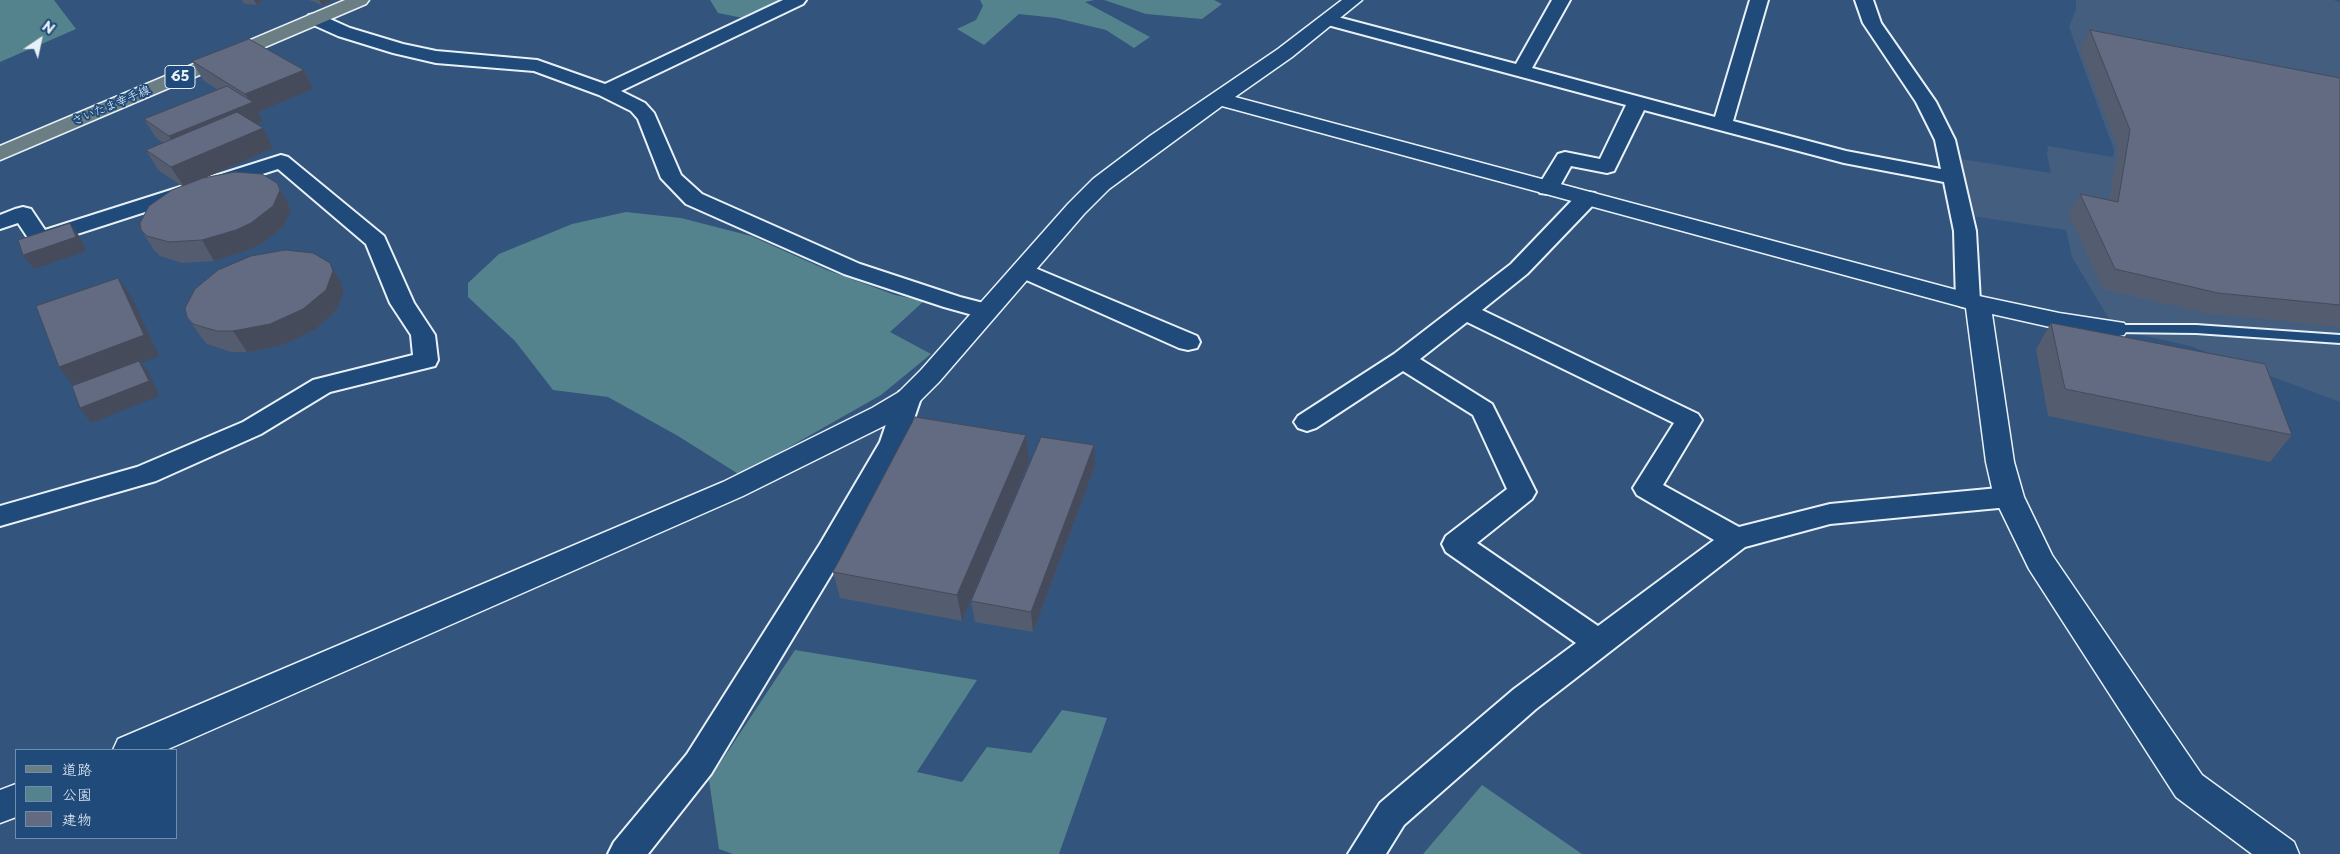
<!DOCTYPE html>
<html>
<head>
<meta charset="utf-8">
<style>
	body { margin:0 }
	#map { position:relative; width:2340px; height:854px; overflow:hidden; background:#33547c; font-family:"Playpen Sans","Klee One",sans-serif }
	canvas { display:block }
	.legend { position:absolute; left:15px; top:749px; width:162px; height:90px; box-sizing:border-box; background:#1f4a7a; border:1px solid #6f8dac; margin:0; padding:6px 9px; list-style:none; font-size:15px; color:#e8f1f8 }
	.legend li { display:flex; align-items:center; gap:10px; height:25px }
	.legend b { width:25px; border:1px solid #6f8dac }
	.north { position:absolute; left:15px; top:15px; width:50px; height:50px; -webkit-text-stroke:4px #1f4a7a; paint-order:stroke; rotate:34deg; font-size:14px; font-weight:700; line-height:20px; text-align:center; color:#e8f1f8 }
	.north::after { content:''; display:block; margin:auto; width:18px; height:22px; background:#e8f1f8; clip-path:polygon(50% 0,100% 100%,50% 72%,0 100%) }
</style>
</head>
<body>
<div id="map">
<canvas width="2340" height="854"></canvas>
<ul class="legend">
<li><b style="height:6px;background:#6b7e84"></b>道路</li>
<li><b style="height:14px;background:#54838d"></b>公園</li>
<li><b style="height:14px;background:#626b82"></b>建物</li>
</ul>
<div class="north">N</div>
</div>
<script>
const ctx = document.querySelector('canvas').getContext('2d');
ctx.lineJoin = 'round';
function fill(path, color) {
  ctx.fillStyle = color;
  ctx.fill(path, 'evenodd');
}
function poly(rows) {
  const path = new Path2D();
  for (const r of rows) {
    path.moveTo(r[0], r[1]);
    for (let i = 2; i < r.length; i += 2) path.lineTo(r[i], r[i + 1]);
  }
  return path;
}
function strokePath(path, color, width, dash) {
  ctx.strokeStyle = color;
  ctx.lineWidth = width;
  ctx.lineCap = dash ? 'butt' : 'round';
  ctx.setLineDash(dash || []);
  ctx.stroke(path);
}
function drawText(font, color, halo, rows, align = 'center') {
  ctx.font = font + ' "Playpen Sans","Klee One",sans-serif';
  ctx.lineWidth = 4;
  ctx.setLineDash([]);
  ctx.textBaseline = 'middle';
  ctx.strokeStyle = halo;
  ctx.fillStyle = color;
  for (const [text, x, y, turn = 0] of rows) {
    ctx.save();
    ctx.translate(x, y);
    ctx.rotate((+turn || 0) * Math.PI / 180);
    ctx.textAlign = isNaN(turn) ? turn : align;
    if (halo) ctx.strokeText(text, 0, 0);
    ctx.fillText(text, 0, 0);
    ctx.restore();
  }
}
const built = poly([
	[2076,0,2333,0,2340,2,2340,402,2190,346,2115,329,2072,257,2066,230,1972,216,1960,159,2051,173,2047,155,2048,146,2113,157,2114,150,2069,27,2076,9]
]);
const green = poly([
	[0,0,54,0,76,29,0,62],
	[710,0,784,0,748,19,718,13],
	[980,0,1094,0,1085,2,1150,37,1134,48,1106,30,1056,18,1019,14,984,45,957,29,976,20,983,6],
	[1104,0,1214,0,1222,4,1202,19,1146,14],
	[626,212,681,218,751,236,827,270,895,295,924,301,890,332,931,354,881,395,740,475,678,436,608,397,553,390,515,341,468,297,468,283,499,254,572,224],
	[795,650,977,680,917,772,962,782,987,747,1031,753,1062,710,1107,718,1059,854,733,854,719,849,709,780],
	[1482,785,1582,854,1423,854]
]);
const lane = poly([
	[2115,325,2196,325,2340,335,2340,343,2196,333,2111,332,2109,329,2115,325]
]);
const street = poly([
	[783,0,806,0,803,4,621,91,645,103,654,113,681,175,702,194,860,264,960,297,995,306,999,311,995,316,987,319,944,307,844,274,686,204,661,178,638,119,631,111,599,95,534,71,436,63,393,53,338,36,309,23,306,19,309,15,315,14,321,15,350,28,403,44,436,51,537,60,605,84,783,0],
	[1552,0,1570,0,1532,68,1715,117,1750,0,1768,0,1733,121,1846,151,1941,169,1935,140,1916,102,1863,23,1855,0,1873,0,1881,23,1936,102,1955,140,1976,231,1980,301,1976,306,1968,308,1960,306,1956,301,1954,231,1944,182,1844,163,1644,110,1614,171,1607,173,1571,166,1556,193,1548,194,1540,193,1537,188,1558,154,1565,152,1600,159,1626,105,1324,24,1321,20,1324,16,1330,15,1516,64,1552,0],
	[281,155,288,157,384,236,414,303,435,335,438,360,435,366,330,392,261,434,156,481,0,526,0,506,137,467,243,422,313,380,413,355,411,335,390,303,366,244,278,169,40,246,32,244,18,223,0,229,0,215,15,209,23,207,31,209,45,230,281,155],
	[1587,192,1595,193,1598,198,1595,203,1527,274,1482,310,1698,414,1702,420,1663,485,1739,527,1830,504,2009,487,2019,490,2023,497,2019,504,2009,507,1830,524,1745,547,1536,709,1404,825,1386,854,1348,854,1380,803,1514,689,1576,643,1446,552,1442,544,1446,536,1507,489,1473,415,1403,371,1316,428,1307,431,1298,428,1294,422,1298,416,1394,354,1511,264,1579,193,1587,192],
	[1467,322,1674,423,1633,488,1637,495,1714,540,1598,626,1477,543,1532,499,1536,492,1492,404,1420,359,1467,322],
	[1023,263,1197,336,1200,342,1197,348,1188,350,1179,348,1015,275,1012,270,1015,265,1023,263],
	[908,389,917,392,921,398,906,442,840,560,711,774,648,854,608,854,614,842,687,754,820,544,880,442,895,398,899,392,908,389]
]);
const secondary = poly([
	[1342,0,1362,0,1292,57,1235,97,1979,296,2059,313,2124,323,2128,329,2124,335,2115,337,2059,329,1992,314,2014,462,2024,497,2052,555,2202,775,2294,842,2299,854,2252,854,2176,797,2029,569,1994,497,1986,462,1966,308,1222,106,1109,189,1084,214,939,382,917,404,892,422,743,496,166,750,113,750,118,739,723,482,872,408,899,392,921,370,1068,204,1093,179,1150,136,1278,49,1342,0],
	[16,784,16,817,0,823,0,790,16,784]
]);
const primary = poly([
	[345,0,369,0,366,4,0,160,0,146,345,0]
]);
const wall = poly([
	[242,0,263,0,257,5,244,4],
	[309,0,333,0,322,5],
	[2090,30,2340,78,2340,327,2204,313,2103,289,2069,214,2080,194,2109,200,2118,149,2080,49],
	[192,61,304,70,313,89,258,112,263,121,256,124,273,148,207,177,277,183,288,203,291,210,284,226,263,243,248,250,214,261,182,263,160,256,154,250,141,230,182,186,158,170,146,150,163,143,156,138,144,119,218,90,203,80],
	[341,283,344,291,337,310,316,329,283,345,247,352,231,352,207,344,201,337,187,317],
	[2051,323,2292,435,2270,462,2048,416,2036,349],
	[1026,435,1029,461,962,621,840,598,833,572],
	[1095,466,1033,632,975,622,971,601]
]);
const shadedWall = poly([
	[254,0,263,0,257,5],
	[319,0,333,0,322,5],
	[304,70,313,89,258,112,263,121,181,156,169,136,251,103,245,94],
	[263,128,273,148,184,187,171,167],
	[277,183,288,203,291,210,284,226,263,243,248,250,214,261,202,240],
	[70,223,80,237,86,251,34,269,23,255],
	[330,263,341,283,344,291,337,310,316,329,283,345,247,352,233,331],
	[118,278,132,298,159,356,141,363,150,375,159,396,91,423,80,408,75,388,59,367],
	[1026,435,1029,461,962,621,957,595],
	[1094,445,1095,466,1033,632,1031,612]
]);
const building = poly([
	[2090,30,2340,78,2340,305,2218,293,2115,269,2080,194,2118,202,2130,130,2090,30],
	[249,39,304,70,245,94,192,61,249,39],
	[227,86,253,102,169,136,144,119,227,86],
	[237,112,263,128,171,167,146,150,237,112],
	[235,172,262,174,277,183,280,190,273,206,251,223,236,230,202,240,169,242,147,236,141,230,140,223,149,206,172,190,203,178,235,172],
	[70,223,76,237,23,255,18,240,70,223],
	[285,250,313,253,330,263,333,271,326,290,303,309,270,324,233,331,217,331,193,324,187,317,185,308,195,289,218,270,251,256,285,250],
	[118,278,144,335,59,367,36,306,118,278],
	[2051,323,2265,364,2292,435,2065,389,2051,323],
	[139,361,149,381,80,408,72,386,139,361],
	[915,417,1026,435,957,595,833,572,915,417],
	[1041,437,1094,445,1031,612,971,601,1041,437]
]);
const farStreetnames = [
	["さいたま幸手線",111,106,-23]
];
const shields = [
	[180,77,30]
];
const shieldNames = [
	["65",180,77]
];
fill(built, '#445e80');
fill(green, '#54838d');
strokePath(lane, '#e8f1f8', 4);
strokePath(street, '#e8f1f8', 4);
strokePath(secondary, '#e8f1f8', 3);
strokePath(primary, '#e8f1f8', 3);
fill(lane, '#1f4a7a');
fill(street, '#1f4a7a');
fill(secondary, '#1f4a7a');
fill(primary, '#6b7e84');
fill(wall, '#545c70');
fill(shadedWall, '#454b5b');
fill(building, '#626b82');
strokePath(building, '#454b5b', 1);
drawText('12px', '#e8f1f8', '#1f4a7a', farStreetnames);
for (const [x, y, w] of shields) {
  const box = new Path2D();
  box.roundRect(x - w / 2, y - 11.5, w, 23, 4);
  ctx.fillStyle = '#1f4a7a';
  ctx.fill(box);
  strokePath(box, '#e8f1f8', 1);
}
drawText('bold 14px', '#e8f1f8', null, shieldNames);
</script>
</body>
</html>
